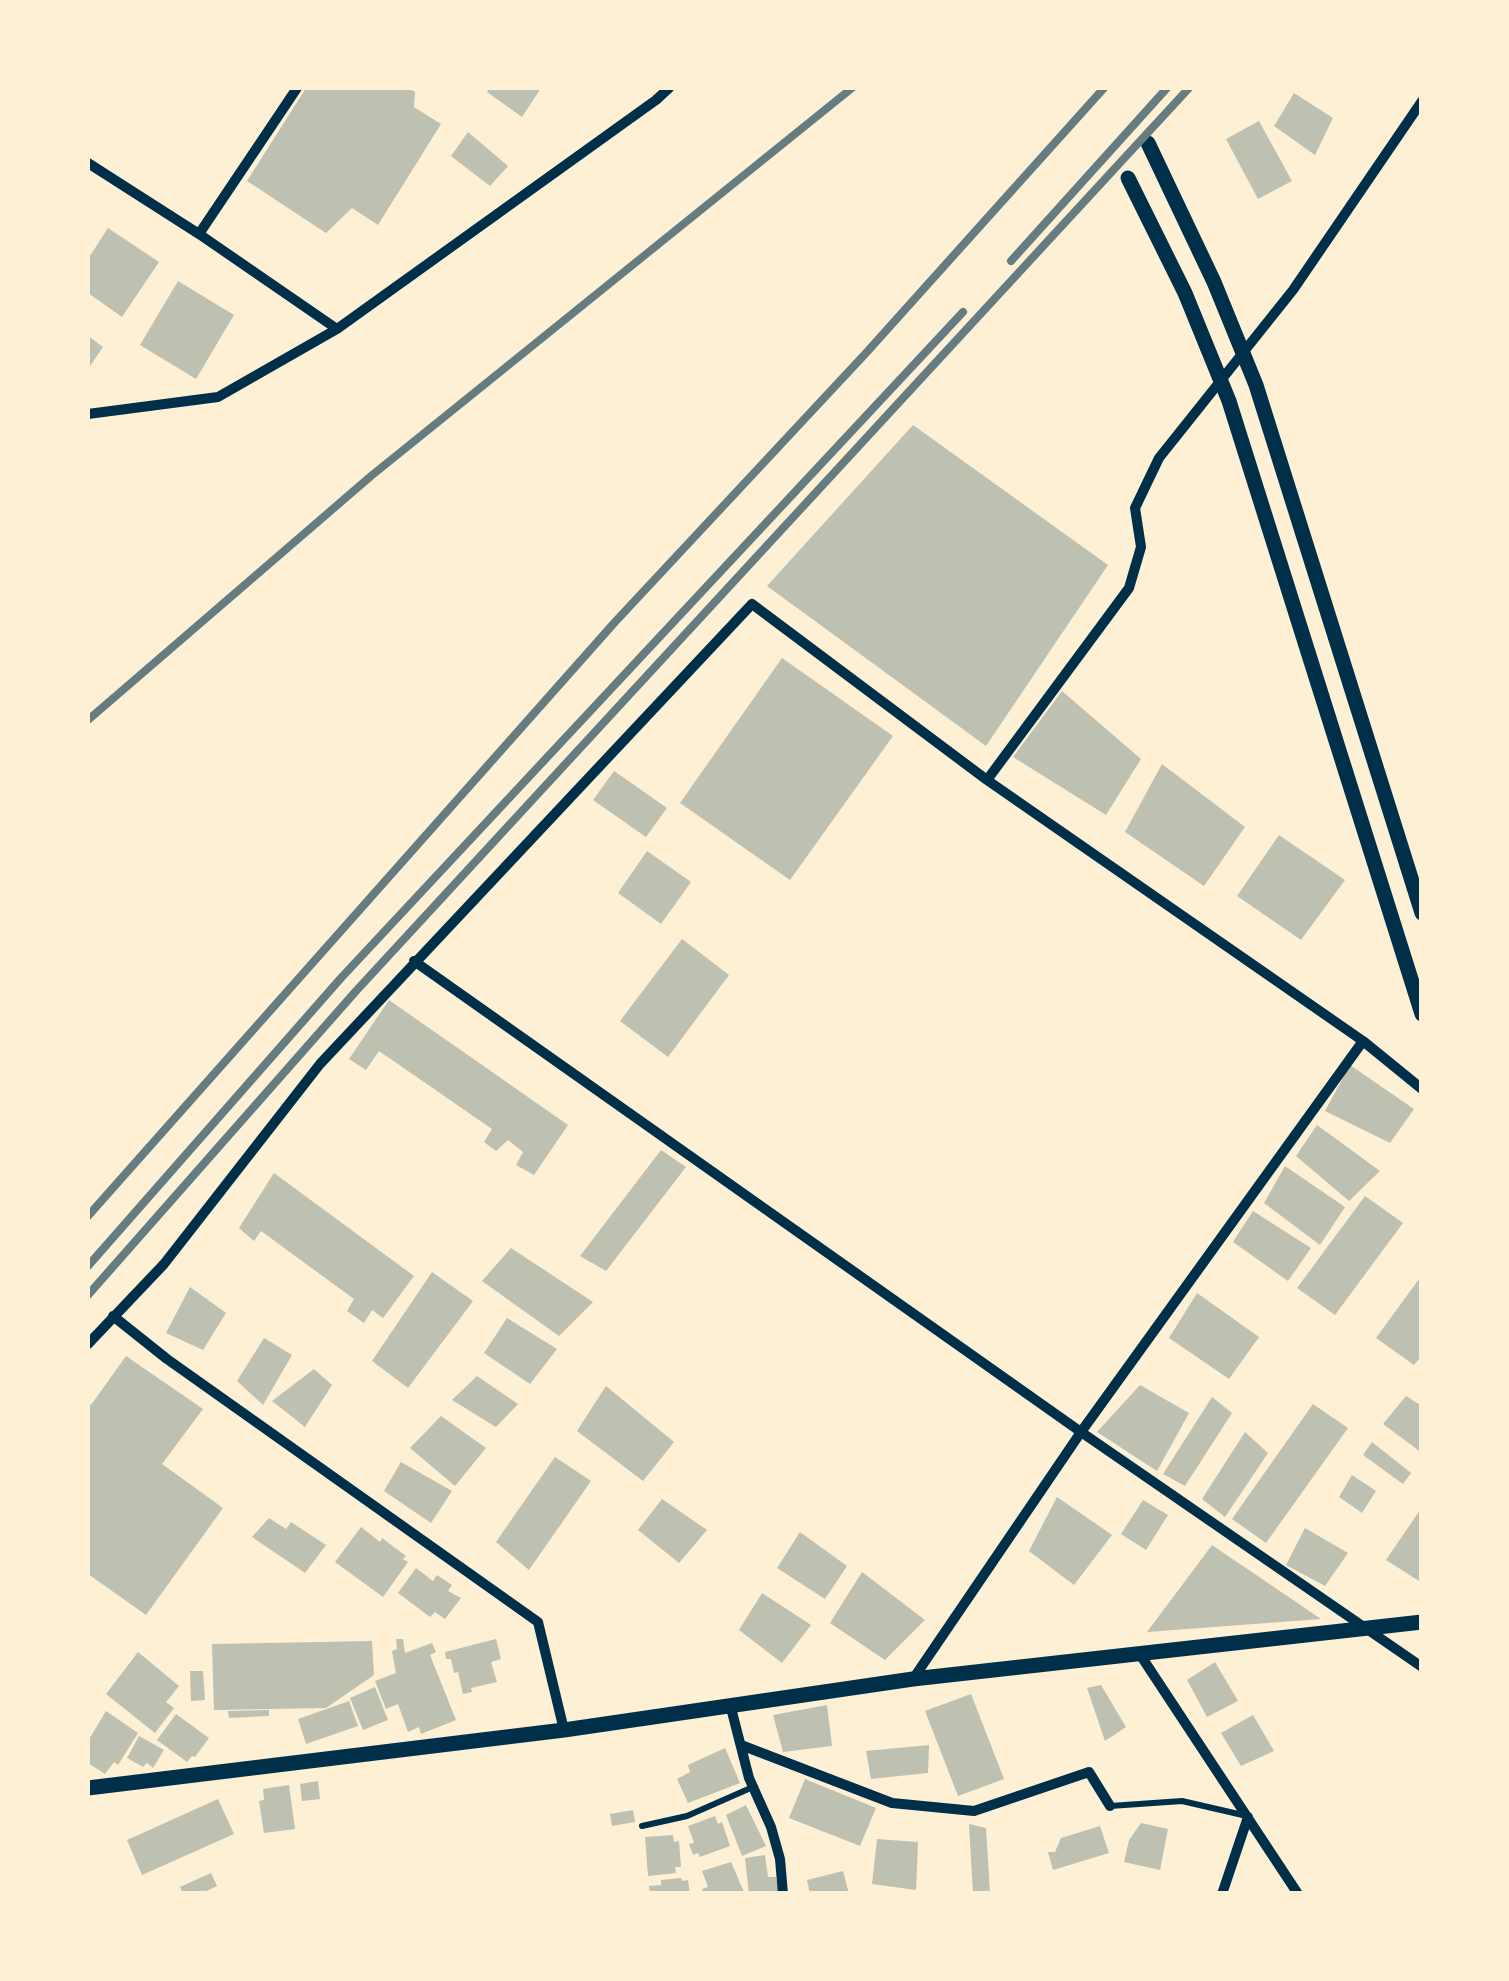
<!DOCTYPE html>
<html>
<head>
<meta charset="utf-8">
<style>
	body { margin:0 }
	#map { position:relative; width:1509px; height:1981px; overflow:hidden; background:#fdf0d5; font-family:"Sofia Sans Condensed",sans-serif }
	canvas { display:block }
	.frame { position:absolute; inset:0; border:90px solid #fdf0d5; pointer-events:none }
</style>
</head>
<body>
<div id="map">
<canvas width="1509" height="1981"></canvas>
<div class="frame"></div>
</div>
<script>
const ctx = document.querySelector('canvas').getContext('2d');
ctx.lineJoin = 'round';
function fill(path, color) {
  ctx.fillStyle = color;
  ctx.fill(path, 'evenodd');
}
function poly(rows) {
  const path = new Path2D();
  for (const r of rows) {
    path.moveTo(r[0], r[1]);
    for (let i = 2; i < r.length; i += 2) path.lineTo(r[i], r[i + 1]);
  }
  return path;
}
function strokePath(path, color, width, dash) {
  ctx.strokeStyle = color;
  ctx.lineWidth = width;
  ctx.lineCap = dash ? 'butt' : 'round';
  ctx.setLineDash(dash || []);
  ctx.stroke(path);
}
const building = poly([
	[306,88,408,88,415,92,414,107,441,124,378,225,352,208,326,233,247,181],
	[489,88,541,88,522,117,487,92],
	[1294,93,1333,118,1315,155,1274,126],
	[1259,121,1292,181,1258,199,1226,139],
	[468,132,508,166,490,186,451,156],
	[108,228,159,262,122,317,88,293,88,259],
	[178,281,234,315,196,379,140,345],
	[88,336,103,347,88,369],
	[913,425,1108,565,986,746,767,586],
	[782,658,893,736,790,880,680,803],
	[1062,691,1141,759,1106,815,1013,757],
	[1162,764,1245,827,1204,886,1125,832],
	[614,771,667,808,646,837,593,800],
	[1279,835,1345,880,1301,940,1237,896],
	[647,851,691,882,661,924,618,893],
	[682,939,729,975,668,1057,620,1021],
	[389,1000,568,1125,534,1175,516,1165,523,1152,508,1140,496,1151,484,1142,492,1129,379,1051,366,1070,349,1059],
	[1350,1065,1414,1109,1390,1143,1325,1111],
	[1317,1125,1380,1171,1349,1201,1296,1156],
	[661,1150,686,1167,606,1271,580,1256],
	[1285,1166,1345,1207,1320,1245,1264,1203],
	[274,1173,414,1276,383,1318,372,1310,364,1323,347,1311,354,1299,261,1231,254,1241,239,1228],
	[1365,1196,1403,1223,1335,1315,1297,1288],
	[1253,1211,1311,1248,1288,1281,1233,1242],
	[511,1248,593,1302,559,1336,482,1281],
	[432,1272,473,1301,408,1388,372,1361],
	[1422,1275,1422,1355,1414,1365,1376,1338],
	[190,1287,226,1313,203,1350,166,1333],
	[1197,1293,1259,1337,1229,1379,1169,1338],
	[507,1318,557,1349,530,1384,484,1353],
	[264,1338,292,1355,263,1405,237,1381],
	[126,1356,203,1409,162,1464,223,1508,146,1615,88,1574,88,1403,91,1405],
	[314,1369,332,1385,305,1427,272,1401],
	[477,1376,518,1404,496,1427,452,1400],
	[1140,1385,1189,1413,1157,1471,1097,1432],
	[606,1386,674,1442,643,1481,577,1431],
	[1406,1396,1422,1406,1422,1453,1383,1424],
	[1212,1397,1232,1413,1185,1486,1163,1474],
	[1313,1404,1348,1428,1266,1543,1232,1519],
	[441,1416,486,1448,455,1486,410,1448],
	[1245,1432,1268,1453,1225,1517,1202,1499],
	[1372,1442,1411,1473,1403,1484,1363,1455],
	[555,1457,591,1481,529,1570,496,1542],
	[401,1462,452,1491,431,1523,384,1491],
	[1352,1475,1376,1491,1362,1513,1339,1497],
	[1057,1497,1112,1535,1074,1585,1029,1551],
	[662,1499,707,1530,679,1563,638,1530],
	[1143,1500,1168,1515,1146,1550,1121,1534],
	[1422,1507,1422,1577,1419,1581,1386,1560],
	[269,1518,286,1529,291,1522,326,1545,305,1573,252,1537],
	[361,1527,380,1542,382,1538,406,1556,403,1559,408,1562,383,1597,335,1562],
	[1305,1528,1348,1553,1325,1586,1286,1565],
	[800,1532,847,1566,825,1599,777,1568],
	[1212,1545,1321,1619,1147,1632],
	[416,1568,433,1581,437,1575,452,1585,448,1591,461,1598,445,1619,435,1612,430,1617,398,1593],
	[862,1572,925,1620,885,1660,830,1623],
	[762,1593,811,1625,782,1663,739,1630],
	[396,1639,403,1639,405,1653,432,1643,436,1652,430,1655,456,1720,421,1734,419,1727,408,1732,398,1704,386,1709,375,1681,396,1673,392,1651,397,1649],
	[496,1639,501,1659,491,1662,497,1682,471,1688,472,1692,463,1694,458,1672,454,1673,451,1659,446,1659,445,1652],
	[372,1641,374,1675,326,1708,214,1710,212,1644],
	[138,1652,179,1686,166,1702,174,1708,155,1733,106,1694],
	[1215,1662,1238,1701,1207,1717,1187,1680],
	[190,1671,203,1671,205,1700,191,1701],
	[1101,1685,1126,1727,1105,1741,1087,1688],
	[375,1687,388,1720,363,1730,350,1698],
	[971,1694,1004,1779,958,1796,925,1711],
	[349,1701,358,1726,306,1744,298,1719],
	[827,1705,832,1746,783,1752,773,1715],
	[269,1710,269,1716,229,1718,228,1711],
	[106,1711,138,1733,118,1765,114,1762,105,1774,88,1763,88,1741],
	[176,1714,209,1738,195,1757,192,1756,187,1762,157,1740],
	[1253,1715,1274,1751,1241,1766,1221,1733],
	[139,1736,164,1750,153,1768,147,1763,143,1767,127,1758],
	[929,1745,928,1773,871,1779,866,1751],
	[725,1748,740,1783,688,1803,677,1779,690,1772,688,1765],
	[805,1779,876,1808,860,1846,789,1818],
	[318,1781,320,1799,302,1801,300,1784],
	[289,1785,295,1829,264,1833,259,1801,264,1800,263,1789],
	[218,1799,234,1834,142,1875,127,1840],
	[746,1805,766,1846,742,1856,726,1815],
	[633,1810,635,1822,612,1826,610,1814],
	[715,1816,718,1824,722,1822,730,1846,700,1857,698,1853,693,1855,689,1844,694,1843,688,1826],
	[1141,1823,1168,1829,1160,1870,1124,1862,1129,1840],
	[969,1824,986,1828,990,1893,973,1894],
	[1100,1826,1109,1853,1053,1870,1048,1852,1055,1852,1061,1838],
	[673,1835,674,1842,679,1841,681,1867,675,1867,676,1873,648,1876,645,1837],
	[877,1839,918,1842,916,1890,872,1884],
	[765,1855,768,1877,776,1877,779,1891,776,1894,749,1894,745,1858],
	[731,1862,744,1892,703,1894,702,1889,708,1887,702,1871],
	[843,1871,849,1894,810,1894,807,1880],
	[211,1873,217,1886,200,1894,183,1894,180,1887],
	[681,1878,682,1881,688,1880,690,1894,650,1894,649,1886,661,1885,661,1880]
]);
const service = poly([
	[1110,1806,1182,1801,1247,1816],
	[642,1826,687,1816,753,1787]
]);
const minor = poly([
	[88,163,199,234,337,329],
	[199,234,297,88],
	[88,414,218,397,337,329,656,100,669,88],
	[987,780,1129,588,1141,547,1135,508,1159,458,1293,290,1422,101],
	[414,961,1081,1432,1422,1667],
	[113,1316,167,1359,538,1622,564,1730],
	[88,1344,164,1264,320,1064,752,604,987,780,1363,1041,1422,1089],
	[1139,1653,1298,1894],
	[913,1679,1081,1432,1363,1041],
	[730,1704,749,1778,771,1827,780,1859,783,1894],
	[741,1745,892,1803,974,1811,1089,1772,1110,1806],
	[1222,1894,1248,1817]
]);
const tertiary = poly([
	[1148,143,1214,282,1256,385,1422,913],
	[1128,178,1185,293,1229,401,1422,1014],
	[88,1788,564,1730,913,1679,1422,1622]
]);
const rail = poly([
	[1011,261,1167,88],
	[88,720,371,476,852,88],
	[88,1216,615,622,866,353,1104,88],
	[88,1266,341,978,963,312],
	[88,1295,356,991,1189,88]
]);
fill(building, '#bec0b2');
strokePath(service, '#003049', 6);
strokePath(minor, '#003049', 10);
strokePath(tertiary, '#003049', 15);
strokePath(rail, '#657d81', 8);
</script>
</body>
</html>
